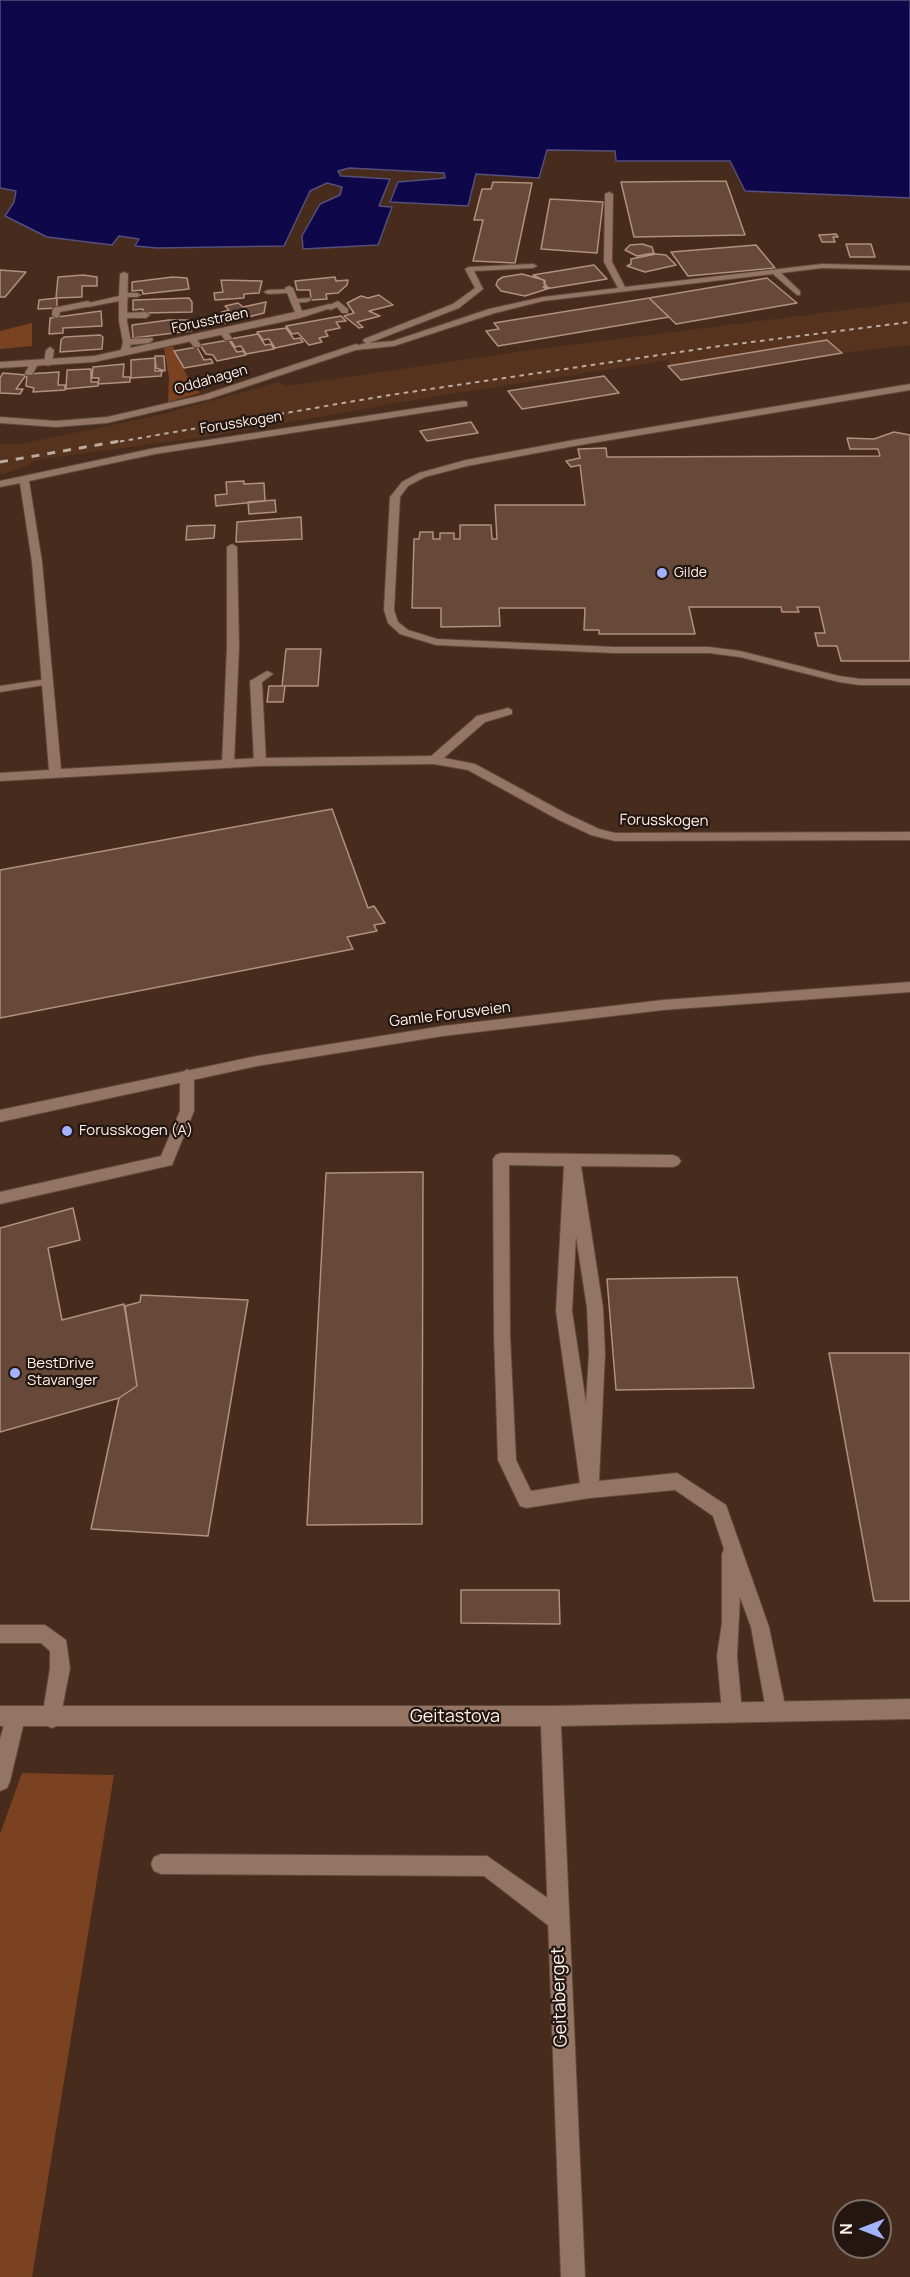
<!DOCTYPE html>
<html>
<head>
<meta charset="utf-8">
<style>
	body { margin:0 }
	#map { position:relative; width:910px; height:2277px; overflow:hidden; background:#472b1c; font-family:Manrope,sans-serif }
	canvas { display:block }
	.north { position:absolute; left:832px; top:2199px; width:60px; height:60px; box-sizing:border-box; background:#241711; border:2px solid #7b6f69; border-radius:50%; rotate:270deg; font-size:16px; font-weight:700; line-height:24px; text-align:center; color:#fdf2ec }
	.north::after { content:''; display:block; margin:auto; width:21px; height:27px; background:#a3b2fd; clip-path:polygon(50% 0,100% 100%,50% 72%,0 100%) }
</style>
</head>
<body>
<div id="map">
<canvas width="910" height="2277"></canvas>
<div class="north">N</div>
</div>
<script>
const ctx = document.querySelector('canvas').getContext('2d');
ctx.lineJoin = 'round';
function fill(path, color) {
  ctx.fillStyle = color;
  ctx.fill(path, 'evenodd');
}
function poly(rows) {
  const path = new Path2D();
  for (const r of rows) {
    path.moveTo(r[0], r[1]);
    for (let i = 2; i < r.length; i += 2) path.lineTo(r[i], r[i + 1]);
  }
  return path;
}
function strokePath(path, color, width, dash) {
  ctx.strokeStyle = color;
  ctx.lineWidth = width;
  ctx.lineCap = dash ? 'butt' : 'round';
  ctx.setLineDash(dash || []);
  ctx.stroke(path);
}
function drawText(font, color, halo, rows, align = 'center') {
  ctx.font = font + ' Manrope,sans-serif';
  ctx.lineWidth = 4.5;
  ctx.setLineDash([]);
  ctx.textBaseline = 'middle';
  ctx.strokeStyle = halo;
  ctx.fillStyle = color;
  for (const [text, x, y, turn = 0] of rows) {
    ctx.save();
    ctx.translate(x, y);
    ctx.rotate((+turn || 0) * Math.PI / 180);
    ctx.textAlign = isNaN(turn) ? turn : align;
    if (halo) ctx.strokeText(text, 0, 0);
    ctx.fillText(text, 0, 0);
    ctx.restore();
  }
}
const built = poly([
	[910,302,910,345,842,353,827,340,668,366,669,360,438,396,204,437,50,458,34,461,27,466,0,475,0,444,20,444,155,416,279,382,287,386,529,350]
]);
const green = poly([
	[32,323,32,346,0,349,0,331],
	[173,346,187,376,200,393,168,402,169,378,164,348],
	[22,1773,114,1775,32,2277,0,2277,0,1834]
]);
const water = poly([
	[0,0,910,0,910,198,745,191,730,161,616,161,615,151,547,150,539,178,476,174,468,206,390,202,398,182,445,178,444,173,349,168,338,171,341,176,390,179,379,206,392,207,378,245,303,249,302,236,320,204,340,195,342,187,327,183,310,191,284,246,157,248,135,246,139,239,119,236,112,245,47,237,5,216,14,202,16,191,0,188,0,0]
]);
const building = poly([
	[726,181,745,235,634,237,621,182,726,181],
	[493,182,532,183,515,263,473,261,483,220,474,220,482,189,491,189,493,182],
	[550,199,603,202,597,253,541,249,550,199],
	[836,234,838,237,833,237,835,242,822,242,819,235,836,234],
	[642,244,652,247,654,253,637,256,625,250,630,245,642,244],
	[846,244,871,244,875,257,850,257,846,244],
	[756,245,775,268,688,276,671,252,756,245],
	[656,254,666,255,676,265,645,272,627,266,631,264,631,259,656,254],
	[594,265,607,279,545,289,545,281,533,275,594,265],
	[0,270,26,272,5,297,0,297,0,270],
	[522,274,544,280,544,284,547,286,543,287,550,288,525,296,501,291,496,285,498,280,503,277,522,274],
	[83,275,97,277,97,286,82,286,82,297,56,298,58,277,83,275],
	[173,277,187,278,189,289,143,294,142,290,132,291,132,282,173,277],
	[335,277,336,281,348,280,347,285,338,293,326,294,327,299,311,300,310,290,297,290,295,281,335,277],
	[767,278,797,303,676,324,649,298,767,278],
	[221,280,262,281,259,293,244,294,244,298,215,300,214,293,223,292,221,280],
	[379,295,393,305,369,311,380,316,357,322,363,327,359,328,344,316,354,313,347,303,361,296,368,298,379,295],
	[57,298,57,308,38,309,39,300,57,298],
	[189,298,192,302,192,312,143,313,143,309,133,310,133,300,189,298],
	[649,298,669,317,498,346,486,331,499,329,494,323,649,298],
	[266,302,264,313,224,323,222,312,229,310,225,306,238,303,243,307,266,302],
	[101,311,102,326,63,328,63,333,49,334,50,318,101,311],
	[341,316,346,321,336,322,340,328,325,331,328,336,319,338,322,342,309,345,298,333,292,334,286,326,341,316],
	[169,320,190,320,191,331,133,338,132,325,169,320],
	[286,328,294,339,300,338,303,342,275,348,269,339,263,340,257,332,286,328],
	[258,334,265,345,271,344,274,349,246,354,241,346,235,347,230,339,258,334],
	[100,335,103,337,102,349,60,352,61,340,64,337,100,335],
	[229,340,237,352,243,351,246,355,217,361,213,355,206,354,200,345,229,340],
	[827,340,842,353,681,380,668,366,827,340],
	[197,347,204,360,211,359,213,363,184,368,174,351,197,347],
	[155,356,164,356,165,371,156,368,155,356],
	[155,358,155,371,162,371,161,376,131,378,131,360,155,358],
	[124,364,123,377,130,377,130,382,98,384,99,378,92,378,93,367,124,364],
	[91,369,91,382,98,382,98,386,66,389,67,370,91,369],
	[59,372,58,385,65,385,65,390,33,392,34,388,26,386,27,374,59,372],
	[3,373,26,375,16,389,23,389,20,394,0,393,0,378,3,373],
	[604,376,619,393,522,409,508,391,604,376],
	[471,422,478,433,427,441,420,431,471,422],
	[894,432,910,435,910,661,841,661,837,646,818,646,815,633,825,633,819,607,797,607,799,612,782,612,781,607,689,607,695,634,599,634,599,630,584,630,585,608,499,608,500,626,441,627,441,608,412,608,414,539,419,539,420,532,433,532,433,539,440,539,440,533,454,533,454,539,460,539,460,525,491,525,492,539,497,539,495,505,585,505,580,465,571,467,566,461,580,458,578,449,606,448,607,457,880,456,878,449,850,449,847,438,874,439,894,432],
	[244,481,244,484,264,483,265,501,216,506,215,495,227,494,226,482,244,481],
	[275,500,276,512,249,514,248,502,275,500],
	[301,517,302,539,236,542,237,522,301,517],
	[215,525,214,538,186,540,187,526,215,525],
	[286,649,321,649,318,686,282,686,286,649],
	[269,686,285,686,283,702,267,702,269,686],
	[332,809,368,908,374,906,385,923,374,925,377,931,347,937,353,949,0,1018,0,870,332,809],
	[423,1172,422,1524,307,1525,326,1173,423,1172],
	[73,1208,80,1240,48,1248,62,1320,124,1304,137,1386,119,1398,0,1432,0,1228,73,1208],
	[737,1277,754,1388,616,1390,607,1279,737,1277],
	[141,1295,248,1300,208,1536,91,1529,119,1398,137,1386,125,1306,140,1302,141,1295],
	[829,1353,910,1353,910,1601,874,1601,829,1353],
	[461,1590,559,1590,560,1624,461,1623,461,1590]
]);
const service = poly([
	[609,192,613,194,612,262,625,287,822,264,910,266,910,270,822,268,781,273,800,291,800,295,797,295,773,274,543,301,495,313,394,346,356,350,352,347,366,343,363,341,364,339,453,304,475,288,465,269,469,267,533,264,537,266,533,268,474,271,483,289,459,308,369,343,393,341,489,309,543,297,618,288,604,262,605,194,609,192],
	[292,289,292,293,289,293,268,294,264,292,268,290,292,289],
	[124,293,137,293,141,295,137,297,121,297,120,295,124,293],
	[310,298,311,300,307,302,294,303,290,301,294,299,310,298],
	[88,301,92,304,91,306,60,312,59,317,56,318,52,315,53,308,88,301],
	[338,301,348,309,348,313,342,313,337,307,330,310,326,307,338,301],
	[123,313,146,312,150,315,146,318,120,318,120,314,123,313],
	[220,330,226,330,232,338,231,340,225,340,219,332,220,330],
	[189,337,195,337,201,345,200,347,194,347,188,339,189,337],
	[152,338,153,340,149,343,127,345,123,342,127,339,152,338],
	[50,347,54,350,52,363,48,366,44,363,46,350,50,347],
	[31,362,38,364,32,375,26,375,25,373,31,362],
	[910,384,910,390,574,446,467,466,425,477,408,486,400,497,394,610,398,622,408,630,437,639,614,647,709,647,740,651,839,676,860,679,910,679,910,685,860,685,839,682,740,657,709,653,614,653,436,645,400,634,388,623,384,610,390,497,402,482,419,473,466,460,574,440,910,384],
	[232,544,237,547,239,647,234,764,228,768,222,764,227,647,227,547,232,544],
	[267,671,273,674,262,682,266,762,260,766,254,762,250,681,267,671],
	[47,679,53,682,51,684,0,692,0,686,47,679],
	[508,708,512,710,512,714,485,722,438,763,430,763,430,757,477,716,508,708],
	[187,1069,194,1075,194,1111,172,1165,0,1204,0,1192,161,1156,180,1111,180,1075,187,1069],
	[501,1153,673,1155,678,1157,681,1161,678,1165,673,1167,581,1166,603,1308,605,1354,599,1481,677,1473,726,1505,769,1627,786,1710,783,1717,776,1720,769,1717,766,1710,751,1627,740,1597,737,1656,742,1712,739,1719,732,1722,725,1719,722,1712,717,1656,722,1623,722,1554,724,1549,713,1516,675,1490,590,1498,526,1508,520,1506,498,1460,494,1335,493,1159,496,1155,501,1153],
	[509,1165,564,1166,556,1311,580,1483,531,1491,516,1460,510,1335,509,1165],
	[576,1236,587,1308,589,1354,586,1403,572,1311,576,1236],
	[0,1625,45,1625,66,1640,70,1668,59,1725,52,1728,45,1725,42,1718,50,1668,50,1651,41,1643,0,1643,0,1625],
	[15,1708,22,1711,25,1718,10,1781,7,1788,0,1791,0,1739,8,1711,15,1708],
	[161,1854,487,1856,565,1910,568,1918,565,1926,557,1929,549,1926,484,1876,161,1874,154,1871,151,1864,154,1857,161,1854]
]);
const minor = poly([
	[124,272,128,274,127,321,131,342,130,348,295,312,285,288,289,286,293,288,302,311,330,304,334,307,300,318,94,362,0,368,0,362,94,356,121,350,123,342,119,321,119,301,88,307,84,304,119,296,120,274,124,272],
	[356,344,359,345,359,349,209,399,107,423,56,427,0,423,0,417,56,421,107,417,203,395,356,344],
	[464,401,467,402,467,406,155,454,29,481,42,562,61,769,260,758,434,756,475,764,565,813,599,829,615,833,910,832,910,840,615,841,591,835,557,819,468,770,434,764,260,766,0,781,0,773,49,770,32,562,20,483,0,487,0,481,155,448,464,401],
	[910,1699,910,1719,561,1726,585,2277,561,2277,541,1726,0,1726,0,1706,551,1706,910,1699]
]);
const secondary = poly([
	[910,982,910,992,663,1010,443,1036,257,1066,0,1122,0,1110,257,1056,443,1026,663,1000,910,982]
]);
const railFar1 = poly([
	[111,443,390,395,720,346,910,322]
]);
const rail = poly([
	[0,462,120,441]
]);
const markers = [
	[662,573,6,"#a3b2fd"],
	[67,1131,6,"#a3b2fd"],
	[15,1373,6,"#a3b2fd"]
];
const farStreetnames = [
	["Forusstraen",210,321,-12],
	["Oddahagen",211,380,-16],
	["Forusskogen",241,423,-9]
];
const farPoinames = [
	["Gilde",674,573]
];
const streetNames = [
	["Forusskogen",664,821,1],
	["Gamle Forusveien",450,1015,-7]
];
const poiNames = [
	["Forusskogen (A)",79,1131],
	["BestDrive",27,1364],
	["Stavanger",27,1381]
];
const nearStreetnames = [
	["Geitastova",455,1717],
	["Geitaberget",560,1997,-92]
];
fill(built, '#55331f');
fill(green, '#7a4220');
fill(water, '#0e084a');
strokePath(water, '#564e7b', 1.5);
fill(building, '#674939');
strokePath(building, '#b2907d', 1.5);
strokePath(service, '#5e493c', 2);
strokePath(minor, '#5e493c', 2);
strokePath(secondary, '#5e493c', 2);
fill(service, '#947462');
fill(minor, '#947462');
fill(secondary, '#947462');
strokePath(railFar1, '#bcaba2', 2, [4.5, 4.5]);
strokePath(rail, '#bcaba2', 3, [8, 8]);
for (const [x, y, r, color] of markers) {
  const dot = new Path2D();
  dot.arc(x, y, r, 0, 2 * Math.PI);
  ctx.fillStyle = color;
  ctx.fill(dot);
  strokePath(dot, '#241711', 2);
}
drawText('14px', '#fdf2ec', '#241711', farStreetnames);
drawText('14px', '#fdf2ec', '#241711', farPoinames, 'left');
drawText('15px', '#fdf2ec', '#241711', streetNames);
drawText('15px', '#fdf2ec', '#241711', poiNames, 'left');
drawText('18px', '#fdf2ec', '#241711', nearStreetnames);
</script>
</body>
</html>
